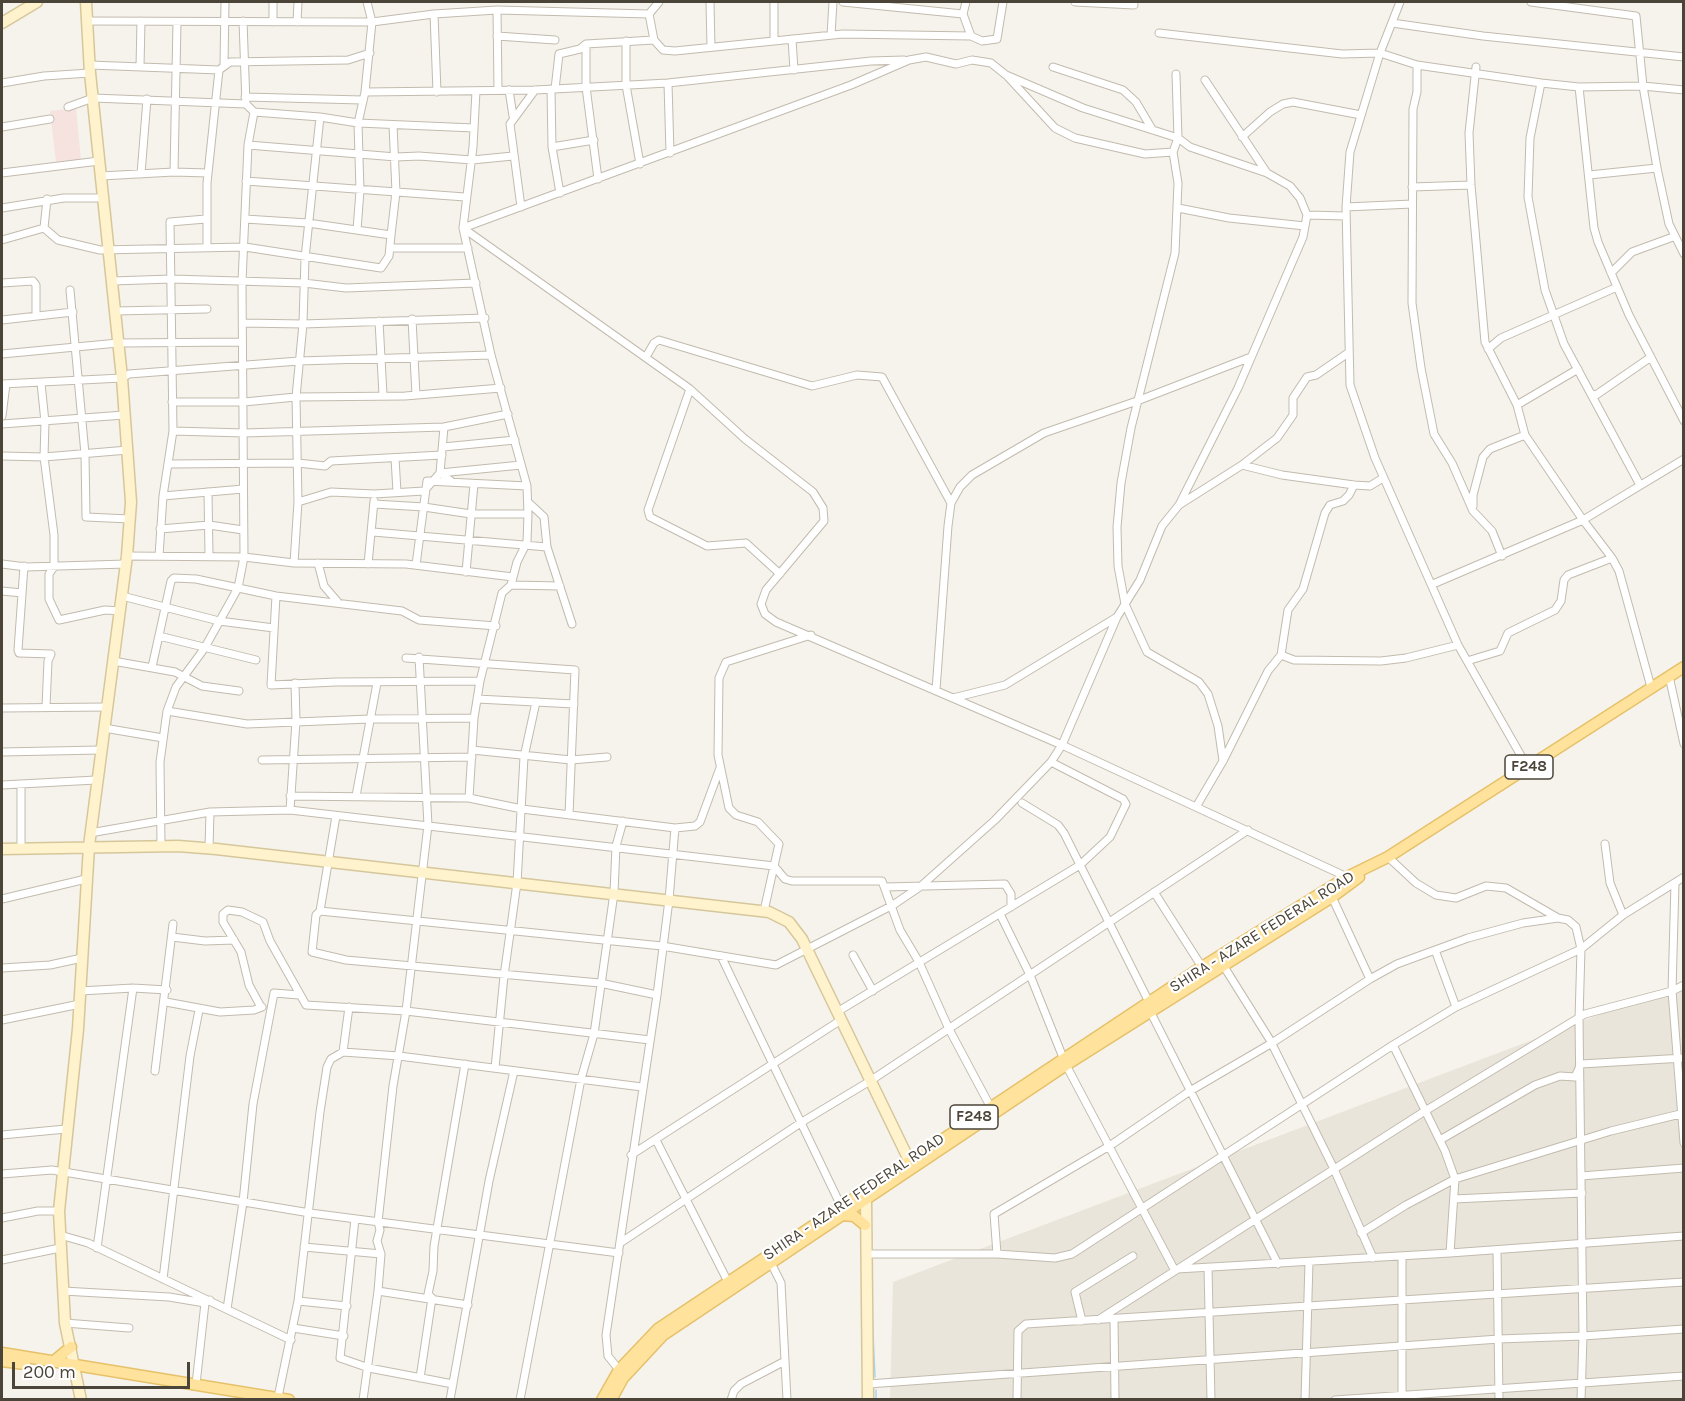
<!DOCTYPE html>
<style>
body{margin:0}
#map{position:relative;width:1685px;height:1401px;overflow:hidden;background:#f6f3ec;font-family:Karla,sans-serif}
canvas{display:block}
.frame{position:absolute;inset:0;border:3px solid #4b4439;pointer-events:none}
.scale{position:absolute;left:12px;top:1362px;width:178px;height:27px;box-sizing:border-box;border:3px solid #4b4439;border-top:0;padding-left:8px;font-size:18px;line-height:21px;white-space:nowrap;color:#4b4439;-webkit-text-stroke:4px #fff;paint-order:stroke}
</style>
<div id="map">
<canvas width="1685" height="1401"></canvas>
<div class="frame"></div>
<div class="scale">200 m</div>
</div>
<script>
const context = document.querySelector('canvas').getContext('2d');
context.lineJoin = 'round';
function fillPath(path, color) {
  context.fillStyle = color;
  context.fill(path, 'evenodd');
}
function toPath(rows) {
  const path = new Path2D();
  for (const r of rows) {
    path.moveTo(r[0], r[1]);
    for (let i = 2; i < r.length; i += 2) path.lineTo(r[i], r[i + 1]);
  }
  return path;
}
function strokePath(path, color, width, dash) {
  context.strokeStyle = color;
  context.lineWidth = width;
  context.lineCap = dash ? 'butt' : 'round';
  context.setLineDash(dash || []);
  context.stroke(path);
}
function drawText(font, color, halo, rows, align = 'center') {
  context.font = font + ' Karla,sans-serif';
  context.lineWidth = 4.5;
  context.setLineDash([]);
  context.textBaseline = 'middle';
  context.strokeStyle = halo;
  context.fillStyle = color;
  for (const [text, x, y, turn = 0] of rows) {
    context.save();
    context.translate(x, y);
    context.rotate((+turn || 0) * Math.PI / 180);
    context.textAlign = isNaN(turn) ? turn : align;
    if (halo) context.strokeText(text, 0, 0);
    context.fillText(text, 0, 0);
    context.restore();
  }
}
const residential = toPath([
 [1683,983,1683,1399,890,1400,893,1282]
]);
const medical = toPath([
 [76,108,81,160,56,162,50,111]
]);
const stream = toPath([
 [872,1312,875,1377],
 [876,1390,876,1400]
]);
const street = toPath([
 [659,2,649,14,654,40,663,50,675,51,843,34,971,36,982,41,997,39,1003,2],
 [710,2,711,47],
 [774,2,774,41],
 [843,2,963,14],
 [966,2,963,14,971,36],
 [1075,2,1134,5],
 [1400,2,1380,53,1350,152,1346,207,1350,385,1375,458,1458,645,1528,768],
 [1531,2,1636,16,1643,86,1657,168,1669,224,1684,254],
 [497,10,498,90],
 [434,14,437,92],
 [87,21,372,22,434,14,497,10,649,14],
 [243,21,246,104,254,112,320,117,358,123,474,128],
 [273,22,273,2],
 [297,22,298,2],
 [1392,23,1483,36,1684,57],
 [1159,33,1342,54,1380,53,1417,65,1541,83,1579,87,1643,86,1684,90],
 [831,35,833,2],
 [497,36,555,40],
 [792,39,794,70],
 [626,41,626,85,640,164],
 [586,44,586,87,598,179],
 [90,65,219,70],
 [224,65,225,2],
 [1417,65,1417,92,1413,109,1412,303,1421,368,1434,434,1452,463,1473,511,1492,531,1502,556],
 [140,67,141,21],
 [1053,67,1123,90,1136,102,1152,129],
 [1476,67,1469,133,1471,185,1485,342,1517,405,1525,435,1583,520,1612,558,1619,571,1651,687],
 [1176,74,1178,138,1173,152,1178,183,1175,253,1131,428,1121,483,1117,527,1118,566,1125,604,1147,652,1199,682,1208,694,1218,726,1223,761],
 [1008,77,1055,128,1075,138,1145,154,1173,152],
 [1205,80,1267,173],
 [2,83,44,76,90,73],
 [668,83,670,153],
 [1541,83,1530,138,1528,197,1545,290,1564,344,1640,485],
 [1579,87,1594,228,1598,242,1629,315,1684,421],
 [551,89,552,147,560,193],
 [555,89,559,54,580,49,586,44,654,40],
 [509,90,513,116],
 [365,92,535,90,668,83,871,61,904,60],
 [245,97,362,100],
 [68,107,93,98,246,104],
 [2,127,50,119],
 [1242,137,1270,112,1283,104,1293,102,1361,115],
 [248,145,396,157,419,156,472,160,513,156],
 [552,147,594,140],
 [174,172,177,22],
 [2,173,99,161],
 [141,174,147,99],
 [1589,175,1657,168],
 [101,176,174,172,208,173],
 [246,181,465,197],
 [1412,187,1471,185],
 [521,207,510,124,535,90],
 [1346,207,1412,204],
 [2,208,64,198,103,198],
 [1178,208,1229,218,1305,226],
 [44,228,58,240,100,250,245,247,381,268,389,256,391,235,308,223,245,219],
 [44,228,47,199],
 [463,228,690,389,745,439,813,492,823,508,824,521,766,590,761,604,765,614,776,622,1062,745,1347,877],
 [463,228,851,85,909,60,926,57,956,64,972,60,991,63,1006,75,1083,108,1178,138,1190,147,1267,173,1290,186,1300,198,1307,215],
 [357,230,360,191,358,123,365,92,372,22,367,2],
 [391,235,396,192,393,125],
 [2,240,44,228],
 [207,248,207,183,219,70,230,62,348,60,370,53],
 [391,248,468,248],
 [1611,273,1632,252,1673,237],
 [112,281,172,279,304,283,346,288,476,283],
 [2,283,33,281,36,285,36,315],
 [70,290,85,454,86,517,130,519],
 [115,311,207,309],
 [412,319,416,395],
 [2,320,73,312],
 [379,321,383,395],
 [243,323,303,324,485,318],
 [1488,349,1501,338,1617,287],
 [2,354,118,343,242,342],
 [646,357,654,343,659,340,812,386,857,375,882,377,951,503],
 [41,383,45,422,44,457,54,535,54,567,49,574,49,599,59,620,105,610,120,611],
 [2,384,122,378,129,374,299,361,491,355],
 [690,389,648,510,650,517,707,546,746,543,780,574],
 [1591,394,1596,395,1651,357],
 [172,402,244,402,296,397,405,396,501,388],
 [1517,405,1578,369],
 [2,416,6,384],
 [2,424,124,415],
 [173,431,244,433,444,427],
 [443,447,515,440],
 [2,456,44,457,128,450],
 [395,458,397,492],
 [169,464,298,463,325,466,331,461,442,455],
 [1242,465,1282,475,1354,485,1370,486,1383,478],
 [440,473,444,427,508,414],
 [440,473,521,465],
 [208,492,209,556],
 [163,496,243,489],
 [298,502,331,492,374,494,424,491,440,473,451,481],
 [528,502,544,517,547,547,572,624],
 [374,504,424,507,471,514,528,514],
 [1179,505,1238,388,1303,237,1307,215,1346,216],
 [1473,506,1473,495,1483,457,1490,449,1525,435],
 [160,529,209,525,243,530],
 [373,532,547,547],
 [127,556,244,557,294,563,406,564,513,577],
 [159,556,163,496,173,431,170,222,206,219],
 [294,563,298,502,296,397,303,324,305,258,320,117],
 [318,563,324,586,337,601],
 [2,564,26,567,126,564],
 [368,564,374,501],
 [416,565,427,481,527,486],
 [24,566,18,650,19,653,51,654,48,661,46,707],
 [466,572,474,484],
 [1433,584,1583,520,1684,459],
 [511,585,560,586],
 [2,591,22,593],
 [122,596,219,621,274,628],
 [276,596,271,685,336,682,480,681],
 [159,636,256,660],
 [1281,655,1288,610,1303,589,1325,513,1330,505,1343,501,1349,495,1354,485],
 [406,658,575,670,569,815],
 [113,661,175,672,202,686,239,691],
 [1467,661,1500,651,1508,633,1555,610,1561,601,1564,580,1568,575,1612,558],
 [152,667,171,581,174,578,196,579,276,596,402,611,419,620,496,626],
 [1669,676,1684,744],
 [936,690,948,526,951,503,960,487,972,475,1044,433,1137,401,1251,357],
 [953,698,1005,685,1117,617],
 [477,699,574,704],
 [2,708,107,707],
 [167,711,247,724,370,719,474,718],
 [104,728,163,738],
 [472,750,571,760,607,757],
 [2,752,100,750],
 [262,760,472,757],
 [21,784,21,847],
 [2,785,96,780],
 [290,796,469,798,522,809,675,828,695,826,700,822,720,768],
 [356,796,377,683],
 [469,798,474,718,480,681,502,593,511,585,517,562,527,542,528,514,527,486,491,355,463,228,473,147,476,91],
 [1022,803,1058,825,1064,833,1149,1002],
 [1196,807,1223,761,1268,671,1281,655,1294,660,1381,661,1406,658,1458,645],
 [290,810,296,721,295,683],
 [336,816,320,911,316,915,312,952,346,960,600,983,657,995],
 [90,833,210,812,290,810,774,866,779,844,758,822,736,815,729,808,718,755,719,678,726,662,811,635],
 [1605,844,1610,883,1623,915],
 [161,846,160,762,167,711,176,687,204,649,238,588,244,557,242,282,248,145,254,112],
 [209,848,210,812],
 [1388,857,1416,883,1436,895,1456,898,1486,886,1506,888,1558,918],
 [1675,883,1672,991,1684,1143],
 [885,887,1005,884,1011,894,1011,907],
 [1154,892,1202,967],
 [1332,897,1370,979],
 [2,899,86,879],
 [320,911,662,946,776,965,893,905,921,886,995,820,1051,762,1062,745,1117,617,1140,580,1162,526,1179,505,1242,465,1277,438,1293,415,1293,398,1307,377,1316,375,1348,353],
 [764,911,774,866,785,879,792,881,882,881,900,930,919,962,949,1029,990,1106],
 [1000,914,1030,975,1066,1065,1174,1269],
 [172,937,205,941,234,940],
 [1435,950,1456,1007],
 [853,955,873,991],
 [721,956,841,1206],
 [1223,965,1270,1040,1334,1169,1373,1258],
 [2,968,50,965,82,958],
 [80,991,133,988,167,990],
 [166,1002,220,1012,254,1010,262,1007],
 [261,1007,249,985,241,952,223,922,223,914,228,910,242,912,263,922,270,941,306,1005,406,1011,650,1040],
 [1150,1011,1278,1264],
 [837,1012,1080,865,1110,837,1126,804,1123,799,1051,762],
 [2,1020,80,1004],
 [1393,1045,1445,1151,1455,1179,1450,1253],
 [343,1052,349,1007],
 [495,1068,504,976,517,883,524,757,536,702],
 [155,1071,173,924],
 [2,1135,66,1129],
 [656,1140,728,1282],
 [1440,1140,1535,1085,1560,1076,1575,1077,1581,1064,1684,1058],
 [631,1155,841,1020],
 [2,1174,52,1170,310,1213,619,1253],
 [1581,1176,1684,1168],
 [1454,1199,1582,1193],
 [2,1218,38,1211,59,1211],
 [355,1219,340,1358,369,1368,453,1384],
 [1361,1233,1406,1205,1455,1179,1611,1131,1684,1113],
 [60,1235,88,1243,291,1340],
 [620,1243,802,1122,870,1081,1248,830],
 [304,1247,381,1254],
 [97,1248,133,988],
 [1497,1250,1499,1400],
 [866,1254,997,1254,1055,1258,1072,1254,1393,1045,1456,1007,1581,949,1576,927,1568,920,1558,918,1523,923,1468,938,1397,964,1370,979,1272,1043,1190,1091,1111,1145,994,1214,997,1254],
 [2,1260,60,1248],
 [771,1263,781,1283,787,1400],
 [1208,1268,1211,1400],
 [1177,1269,1450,1253,1684,1236],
 [163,1279,190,1056,199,1010],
 [63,1291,169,1297,205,1303,210,1300],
 [378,1291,468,1305],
 [298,1301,347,1306],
 [227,1309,243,1202,253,1104,274,993,299,995],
 [1114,1319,1115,1400],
 [1098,1320,1425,1111,1585,1014,1672,991,1684,985],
 [1082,1321,1075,1292,1133,1256],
 [65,1323,129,1328],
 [293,1328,344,1336],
 [620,1371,608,1356,606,1335,657,995,669,900,675,828],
 [420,1378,432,1298,428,1294,433,1271,434,1246,465,1064],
 [196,1384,205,1303],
 [868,1384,1499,1339,1583,1336,1579,1019,1581,949,1623,915,1684,877],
 [278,1397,298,1301,320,1112,327,1067,331,1059,343,1052,399,1056,642,1087],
 [1402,1397,1402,1256],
 [363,1400,378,1291,381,1254,377,1241,380,1230,378,1222,393,1086,406,1011,428,825,419,657],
 [450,1400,489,1181,514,1071],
 [520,1400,581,1079,594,1034,614,893,616,846,623,821],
 [731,1400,734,1391,741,1384,785,1361],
 [1017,1400,1018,1331,1026,1324,1684,1282],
 [1305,1400,1309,1262],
 [1335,1400,1684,1376],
 [1581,1400,1583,1336,1684,1329]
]);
const secondary = toPath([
 [2,23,37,2],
 [2,849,178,846,216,849,769,912,789,922,802,939,909,1160],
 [866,1199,868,1400],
 [81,1400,65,1323,59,1211,78,1029,89,846,127,556,131,502,122,378,90,73,86,2]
]);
const primary = toPath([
 [841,1215,854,1216,865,1225],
 [2,1353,289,1400],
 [2,1361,25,1364],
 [54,1361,71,1347],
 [602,1400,619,1370,658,1329,1202,967,1347,877,1388,857,1684,667],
 [611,1400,623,1378,663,1335,1066,1065,1332,897,1359,877]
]);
const shields = [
 [1529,767,48],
 [974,1117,48]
];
const shieldNames = [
 ["F248",1529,767],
 ["F248",974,1117]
];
const streetNames = [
 ["SHIRA - AZARE FEDERAL ROAD",1262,932,-32],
 ["SHIRA - AZARE FEDERAL ROAD",854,1197,-34]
];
fillPath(residential, '#eae5da');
fillPath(medical, '#f6e3e0');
strokePath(stream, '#a9d4f2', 1.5);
strokePath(street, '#c2bbae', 9);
strokePath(secondary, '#d6c79b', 13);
strokePath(primary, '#e6c16a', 13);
strokePath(street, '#fff', 7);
strokePath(secondary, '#fff3cd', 10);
strokePath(primary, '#ffe39c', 10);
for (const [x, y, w] of shields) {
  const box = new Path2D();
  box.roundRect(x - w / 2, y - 12, w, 24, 4.5);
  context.fillStyle = '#fff';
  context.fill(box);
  strokePath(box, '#4b4439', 1.5);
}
drawText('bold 15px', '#4b4439', null, shieldNames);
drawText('16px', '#4b4439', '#fff', streetNames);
</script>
